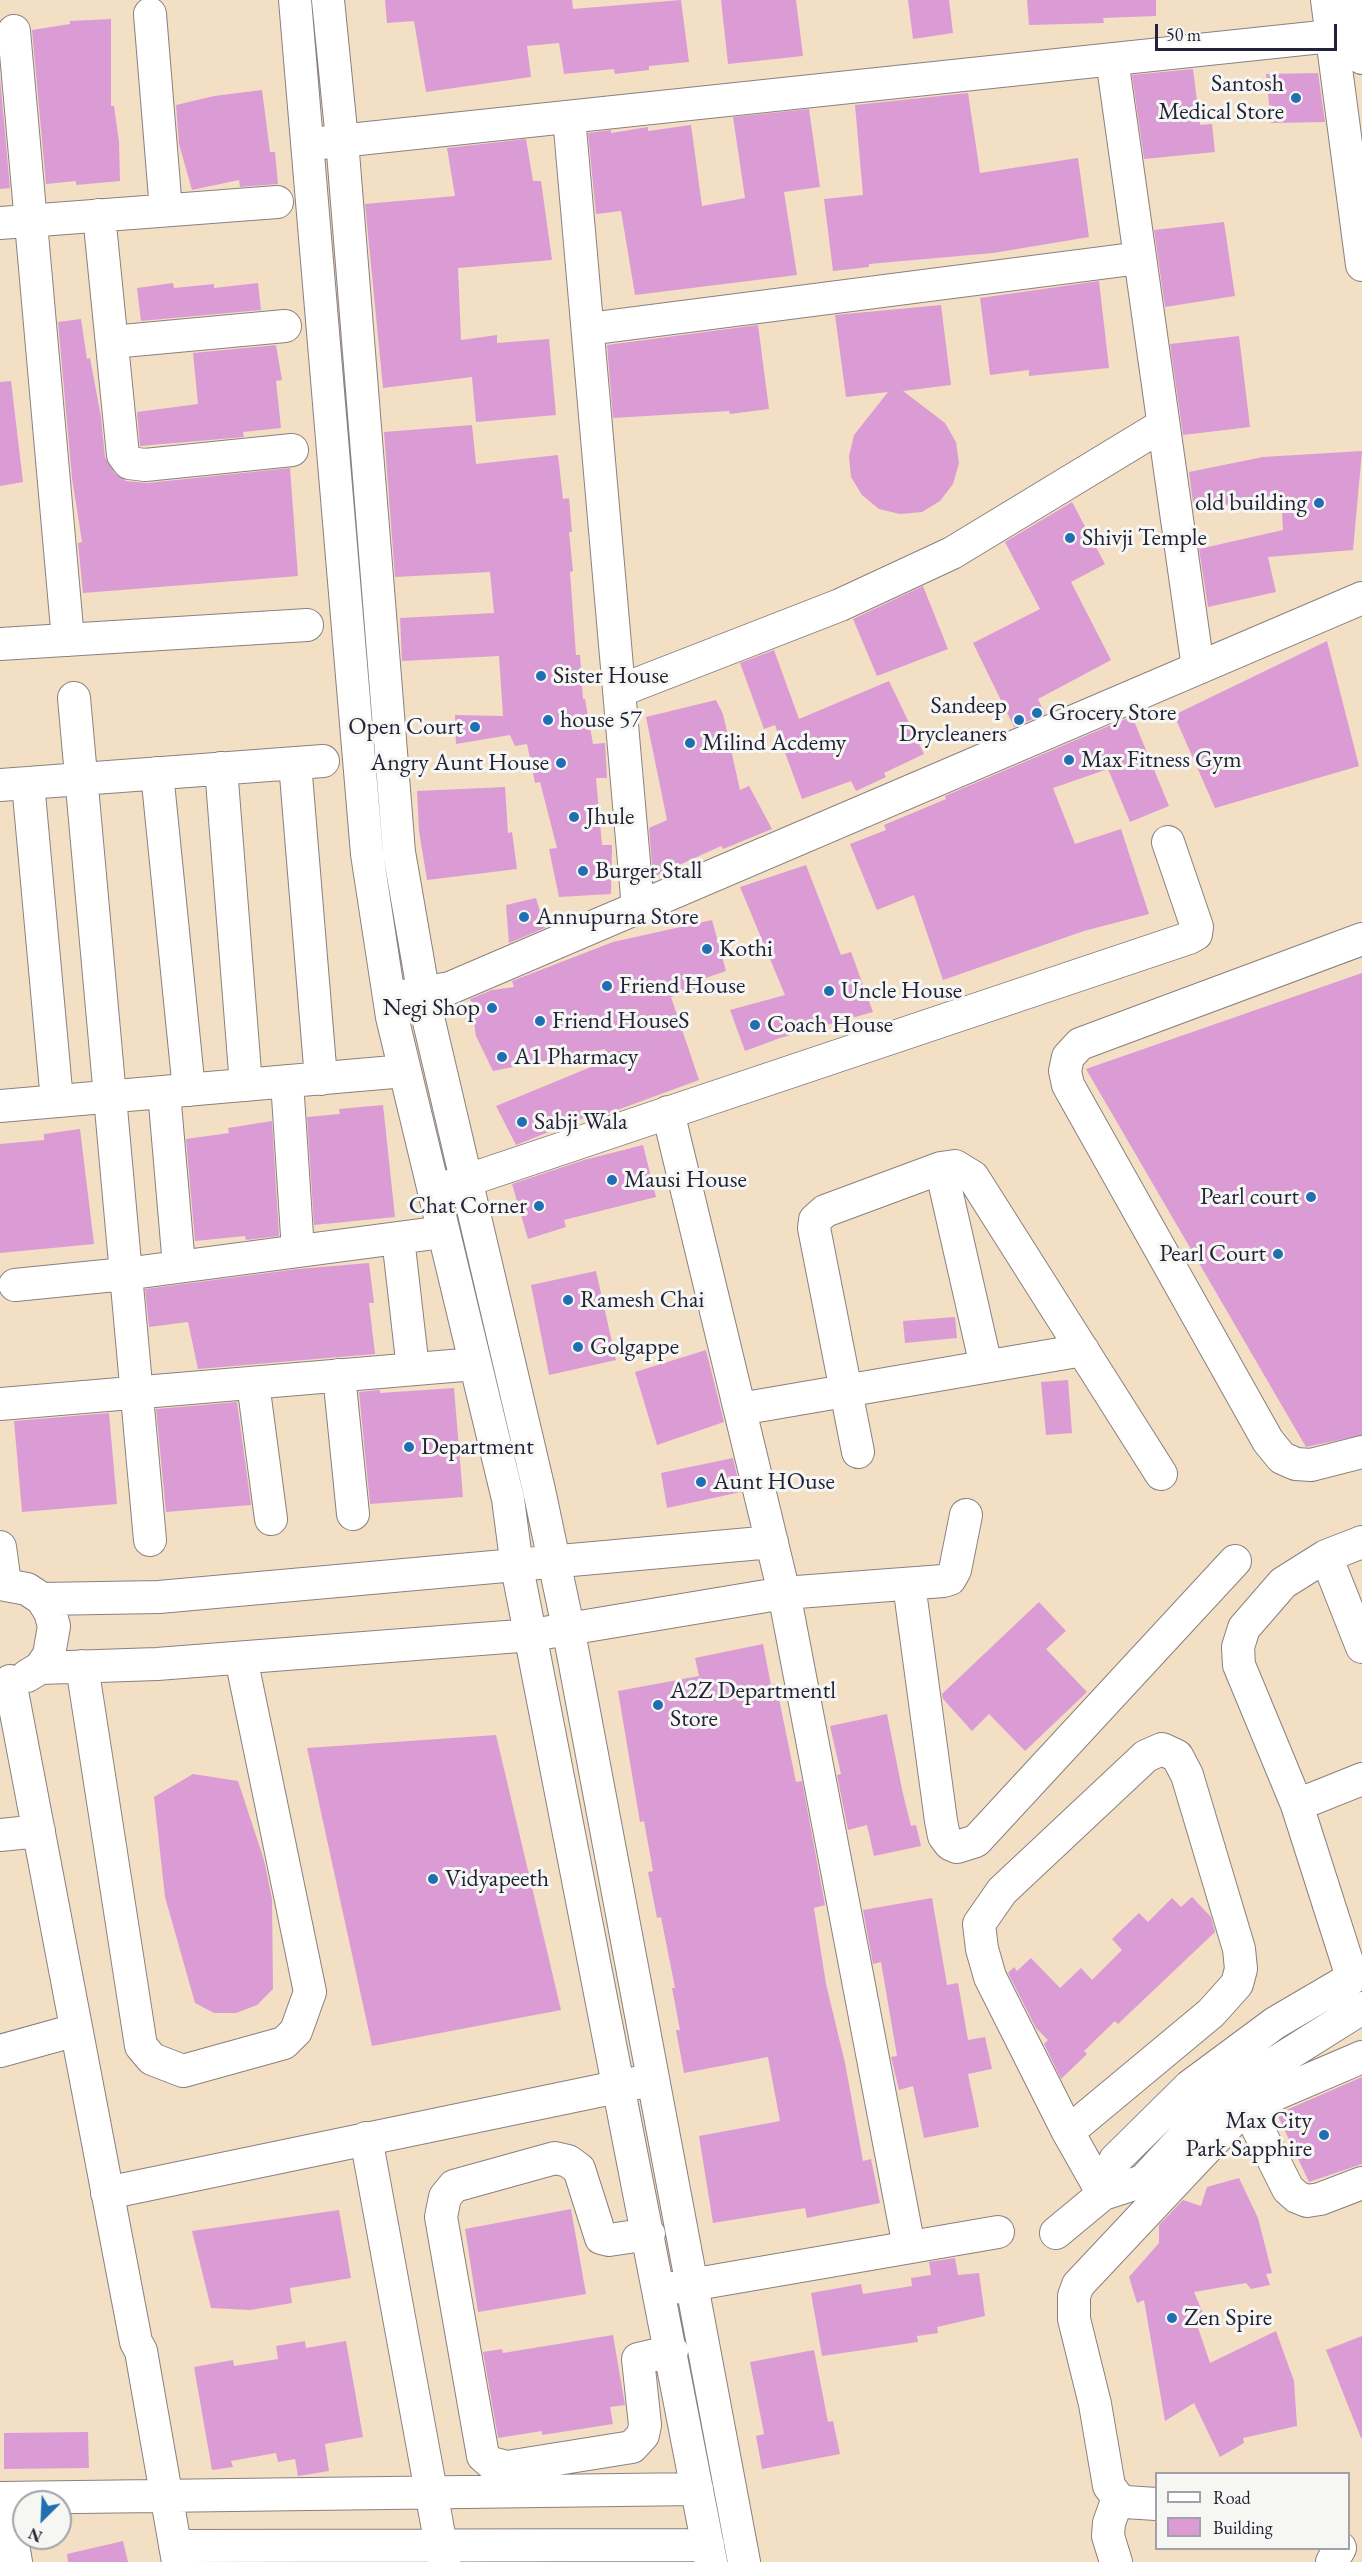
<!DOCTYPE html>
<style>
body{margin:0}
#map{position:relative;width:1362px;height:2562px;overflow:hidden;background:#f3dfc3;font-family:"EB Garamond",serif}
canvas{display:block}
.legend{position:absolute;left:1155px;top:2472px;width:195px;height:78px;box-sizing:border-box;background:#f6f6f2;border:2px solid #a1a1a9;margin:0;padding:8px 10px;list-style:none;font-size:18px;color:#22223b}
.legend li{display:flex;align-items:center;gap:12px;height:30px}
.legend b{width:30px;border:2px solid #a1a1a9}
.north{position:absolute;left:12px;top:2490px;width:60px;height:60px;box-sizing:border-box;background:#f6f6f2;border:2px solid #a1a1a9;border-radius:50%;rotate:204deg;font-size:16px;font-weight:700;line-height:24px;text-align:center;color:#22223b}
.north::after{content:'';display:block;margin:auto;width:21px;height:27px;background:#1f6fb2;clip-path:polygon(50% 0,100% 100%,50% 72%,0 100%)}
.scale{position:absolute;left:1155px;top:24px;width:182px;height:27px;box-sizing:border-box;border:3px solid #22223b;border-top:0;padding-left:8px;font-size:18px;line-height:21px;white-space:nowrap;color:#22223b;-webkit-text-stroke:4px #f6f6f2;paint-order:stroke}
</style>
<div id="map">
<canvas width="1362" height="2562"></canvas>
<ul class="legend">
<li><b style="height:8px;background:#fff"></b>Road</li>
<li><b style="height:16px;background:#db9cd6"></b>Building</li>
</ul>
<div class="north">N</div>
<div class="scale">50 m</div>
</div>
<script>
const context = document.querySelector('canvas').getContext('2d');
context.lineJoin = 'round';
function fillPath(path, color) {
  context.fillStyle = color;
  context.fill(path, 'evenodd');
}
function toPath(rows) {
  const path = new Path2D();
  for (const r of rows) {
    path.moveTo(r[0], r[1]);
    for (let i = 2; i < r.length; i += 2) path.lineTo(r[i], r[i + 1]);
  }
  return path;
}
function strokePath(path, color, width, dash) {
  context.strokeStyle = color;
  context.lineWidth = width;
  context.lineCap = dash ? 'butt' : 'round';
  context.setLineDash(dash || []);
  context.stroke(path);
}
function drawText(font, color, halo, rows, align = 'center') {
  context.font = font + ' "EB Garamond",serif';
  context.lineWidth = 6;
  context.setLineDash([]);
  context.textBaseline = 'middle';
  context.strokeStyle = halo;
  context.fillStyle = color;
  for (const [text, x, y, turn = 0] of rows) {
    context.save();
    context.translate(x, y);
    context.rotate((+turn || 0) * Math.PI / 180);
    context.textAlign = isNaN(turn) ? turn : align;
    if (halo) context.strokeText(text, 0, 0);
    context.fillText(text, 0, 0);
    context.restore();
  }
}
const building = toPath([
 [385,0,572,0,573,9,681,0,689,62,649,66,649,70,615,74,614,69,564,74,559,43,527,46,531,77,426,92,414,21,387,23],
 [721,0,796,0,803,56,728,64],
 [908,0,949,0,953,33,913,39],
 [1027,0,1156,0,1156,16,1103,18,1104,23,1029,25],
 [111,19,111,106,114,106,119,142,120,181,76,185,76,181,46,184,32,30,70,24,70,21],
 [1193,69,1200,125,1212,124,1215,152,1144,159,1132,75],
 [1318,73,1325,122,1271,123,1266,74],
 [0,77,10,188,0,189],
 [262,90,270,152,275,152,278,184,240,187,239,180,192,190,179,144,176,105,214,96],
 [968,93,980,173,1078,158,1089,237,993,253,869,264,869,267,833,271,824,199,863,195,855,105],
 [809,109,820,187,784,192,797,275,635,295,621,211,596,214,588,133,611,130,611,133,648,127,648,131,691,125,702,206,745,198,733,117],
 [526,139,533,181,541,181,552,260,458,268,461,340,497,335,497,343,549,339,556,415,476,422,472,377,383,388,365,204,455,196,447,148],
 [1224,222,1235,296,1165,307,1154,230],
 [1099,281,1109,368,1029,376,1029,370,990,375,980,298],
 [173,283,174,288,214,284,214,288,258,283,261,310,141,321,137,288],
 [941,305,951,385,903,391,945,423,956,442,959,463,953,484,940,501,922,512,900,514,879,509,862,495,851,477,849,456,854,435,888,392,846,397,835,315],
 [81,319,87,359,90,358,101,417,105,457,115,474,126,481,147,483,290,468,298,576,83,593,78,543,82,542,72,478,58,322],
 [758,325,769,409,730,414,729,411,613,418,607,345],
 [1239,336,1250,427,1183,435,1170,344],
 [276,345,282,380,276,381,281,428,243,432,244,437,140,446,137,412,198,404,193,353],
 [11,381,23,482,0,486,0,382],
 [472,425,476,464,558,455,563,499,569,498,572,532,569,532,573,571,570,572,576,655,580,655,583,699,585,699,593,744,605,743,607,778,596,778,602,845,612,845,611,894,559,897,549,849,557,848,540,782,535,783,527,744,515,746,510,735,456,744,455,715,503,716,499,656,402,661,400,618,494,613,490,572,395,577,384,432],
 [1362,451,1353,550,1268,557,1276,592,1208,607,1199,549,1283,530,1281,494,1194,511,1189,472,1263,457],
 [1072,502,1105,564,1071,582,1111,660,1038,699,1045,714,1014,727,973,643,1040,609,1005,542],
 [923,586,948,649,877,676,853,619],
 [1327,641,1359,766,1215,808,1174,715],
 [774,650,799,719,889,681,924,754,884,773,886,777,856,791,851,781,802,799,775,725,764,729,740,663],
 [716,700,723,714,740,790,749,786,772,829,723,849,721,846,653,877,649,828,667,820,646,717],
 [1132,716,1169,806,1130,822,1108,769,1053,788,1075,844,1121,829,1149,914,1084,931,943,980,914,895,877,910,850,844,886,830,884,825,946,799,945,796],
 [505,787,508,833,512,832,517,869,427,880,419,831,417,791],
 [806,865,841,955,851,952,873,1012,780,1038,745,1051,730,1010,785,995,740,887],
 [536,898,545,928,509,943,506,905],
 [712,920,726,971,694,982,696,989,671,997,699,1080,601,1116,599,1112,516,1145,496,1106,608,1060,605,1049,493,1071,476,1036,470,999,492,990,514,987,512,981,613,942],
 [1362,973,1362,1435,1306,1447,1086,1069],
 [383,1105,395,1217,314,1225,307,1117,340,1114,339,1109],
 [272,1121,279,1236,246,1240,245,1236,195,1241,186,1139,229,1133,228,1128],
 [80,1129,94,1244,0,1253,0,1144,44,1140,44,1134],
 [643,1145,656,1197,564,1220,566,1227,528,1239,512,1184,584,1160],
 [369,1263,374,1303,369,1303,375,1354,198,1369,188,1322,149,1327,145,1289,298,1269],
 [596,1271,616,1360,549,1375,531,1285],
 [955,1317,957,1338,905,1343,903,1321],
 [706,1350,724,1422,657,1445,635,1372],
 [1068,1380,1072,1433,1046,1435,1041,1382],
 [454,1388,463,1497,370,1504,359,1392,380,1390,380,1393],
 [237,1402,251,1505,166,1512,156,1409],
 [109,1413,117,1504,22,1512,14,1421],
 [733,1458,741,1492,667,1508,661,1473],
 [1039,1602,1066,1631,1046,1649,1087,1692,1025,1751,989,1714,972,1731,943,1699,942,1694],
 [763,1644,771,1685,776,1684,796,1782,802,1781,825,1905,814,1908,826,1984,845,2063,863,2161,871,2159,880,2203,807,2218,805,2208,713,2223,699,2136,780,2121,768,2057,684,2073,676,2030,680,2030,672,1988,675,1988,661,1917,657,1918,648,1872,653,1871,644,1821,640,1822,618,1691,699,1676,695,1658],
 [887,1714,903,1794,911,1826,916,1825,921,1846,874,1856,867,1825,848,1830,837,1775,841,1774,830,1726],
 [496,1735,561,2010,372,2046,307,1748],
 [193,1774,238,1781,264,1860,272,1899,273,1989,257,2005,236,2013,214,2013,195,2003,165,1897,154,1797],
 [1192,1897,1211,1917,1215,1932,1118,2024,1115,2021,1084,2051,1087,2054,1061,2079,1044,2044,1048,2040,1036,2028,1008,1973,1014,1967,1017,1971,1031,1958,1060,1988,1081,1968,1092,1980,1122,1950,1112,1939,1139,1913,1148,1922,1172,1898,1181,1907],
 [932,1898,947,1985,958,1983,968,2040,985,2037,992,2069,968,2074,979,2127,924,2138,913,2086,899,2090,891,2057,897,2056,881,1962,873,1964,863,1910],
 [1362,2077,1362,2164,1309,2182,1277,2114],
 [1239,2178,1258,2218,1272,2273,1266,2274,1270,2285,1251,2289,1246,2283,1194,2292,1203,2313,1194,2316,1210,2363,1276,2331,1294,2381,1297,2426,1243,2438,1244,2443,1220,2457,1194,2403,1165,2421,1144,2300,1137,2303,1129,2277,1159,2243,1159,2225,1183,2200,1201,2206,1207,2187],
 [571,2209,586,2294,478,2312,465,2229],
 [339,2210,351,2278,290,2288,292,2303,250,2310,211,2308,192,2231],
 [955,2258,958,2275,979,2273,985,2316,937,2327,938,2333,917,2336,918,2342,822,2356,811,2293,861,2284,863,2294,912,2286,911,2278,931,2275,929,2262],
 [613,2335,625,2405,610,2407,613,2424,542,2435,542,2431,498,2438,483,2352,502,2349,503,2353],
 [1362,2336,1362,2438,1361,2438,1326,2350],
 [305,2341,306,2348,346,2341,363,2437,325,2444,329,2471,298,2476,295,2459,278,2462,276,2453,231,2461,233,2467,212,2470,194,2367,233,2360,234,2366,278,2359,276,2346],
 [814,2350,828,2422,833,2421,840,2454,762,2469,756,2436,764,2434,750,2362],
 [88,2432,89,2468,4,2469,4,2433],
 [123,2541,128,2562,68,2562,67,2554]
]);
const minor = toPath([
 [295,0,367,854,392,1017,508,1499,517,1567,711,2562],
 [328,0,342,140,399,852,427,1013,539,1490,568,1627,744,2562],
 [1327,0,1362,265],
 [1354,0,1362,58],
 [150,14,166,210],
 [14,31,68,640],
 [1112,59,1198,668],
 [569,117,638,908],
 [321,143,1331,36],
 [99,215,123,455,129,463,145,465,292,450],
 [0,223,277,202],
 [588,329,1140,258],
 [112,342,285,326],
 [0,644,307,625],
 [619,691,840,605,952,553,1163,425],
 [74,698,150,1540],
 [295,763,321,1079],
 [221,768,246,1085],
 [157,773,189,1090],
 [28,783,57,1101],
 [0,785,323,761],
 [1362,939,1080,1044,1068,1057,1065,1071,1068,1085,1268,1441,1282,1458,1296,1464,1311,1465,1362,1452],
 [403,996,450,988,1362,598],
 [287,1081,298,1251],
 [164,1092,179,1266],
 [0,1106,405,1071],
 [668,1112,784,1593,909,2247],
 [941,1168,986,1366],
 [447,1187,1189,938,1196,934,1197,927,1168,842],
 [398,1238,413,1369],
 [15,1285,125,1274,443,1232],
 [339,1375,353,1514],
 [253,1383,271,1519],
 [0,1404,475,1364],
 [740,1409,1083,1350],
 [858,1452,814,1228,815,1220,825,1211,941,1168,955,1166,973,1177,1161,1474],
 [0,1547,5,1583],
 [1326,1556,1362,1647],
 [0,1584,27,1589,42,1599,50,1612,54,1626,49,1655,40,1668,27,1676],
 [909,1584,941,1821,944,1836,950,1844,957,1847,976,1841,1235,1561],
 [42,1599,159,1597,772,1542],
 [82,1666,141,2046,152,2059,183,2071,284,2043,296,2031,310,1992,241,1658],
 [40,1668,157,1664,532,1635,784,1593,943,1581,950,1579,955,1570,966,1515],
 [10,1681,136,2342,141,2351,178,2562],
 [1297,1805,1362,1779],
 [0,1835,39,1831],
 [1352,1977,1297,1805,1239,1665,1238,1647,1244,1628,1283,1583,1326,1556,1362,1542],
 [0,2051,76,2030],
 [1239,2091,1288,2189,1297,2197,1307,2201,1320,2199,1362,2183],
 [1068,2132,1211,2013,1237,1984,1241,1969,1239,1949,1187,1775,1177,1756,1162,1749,1146,1756,1002,1891,979,1924,982,1949,990,1977,1068,2132,1103,2194],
 [366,2138,444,2562],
 [107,2193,641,2082],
 [1103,2194,1115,2160,1190,2086,1275,2023,1362,1972],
 [1056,2233,1103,2194,1143,2181,1205,2114,1241,2084,1362,2008],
 [649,2234,609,2240,601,2238,579,2169,568,2161,555,2158,454,2186,445,2197,441,2217,483,2456,491,2463,507,2467,632,2447,643,2435,645,2425,638,2359,672,2351],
 [673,2288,998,2232],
 [0,2498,697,2489],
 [5,2498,16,2562],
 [1156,2504,1125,2502,1118,2498,1109,2486,1095,2404,1074,2319,1074,2296,1078,2285,1234,2119,1278,2093,1362,2057],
 [175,2546,708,2545],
 [1116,2562,1108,2536,1109,2523,1118,2498],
 [1332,2562,1340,2548]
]);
const markers = [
 [1296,98,6,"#1f6fb2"],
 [1319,503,6,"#1f6fb2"],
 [1070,538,6,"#1f6fb2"],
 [541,676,6,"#1f6fb2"],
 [1037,713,6,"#1f6fb2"],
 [548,720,6,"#1f6fb2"],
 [1019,720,6,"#1f6fb2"],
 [475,727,6,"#1f6fb2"],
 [690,743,6,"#1f6fb2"],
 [1069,760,6,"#1f6fb2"],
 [561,763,6,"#1f6fb2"],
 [574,817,6,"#1f6fb2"],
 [583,871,6,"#1f6fb2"],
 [524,917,6,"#1f6fb2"],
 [707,949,6,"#1f6fb2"],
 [607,986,6,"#1f6fb2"],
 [829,991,6,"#1f6fb2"],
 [492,1008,6,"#1f6fb2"],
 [540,1021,6,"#1f6fb2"],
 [755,1025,6,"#1f6fb2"],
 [502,1057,6,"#1f6fb2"],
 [522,1122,6,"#1f6fb2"],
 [612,1180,6,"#1f6fb2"],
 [1311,1197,6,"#1f6fb2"],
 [539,1206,6,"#1f6fb2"],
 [1278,1254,6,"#1f6fb2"],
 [568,1300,6,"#1f6fb2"],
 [578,1347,6,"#1f6fb2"],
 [409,1447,6,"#1f6fb2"],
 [701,1482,6,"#1f6fb2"],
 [658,1705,6,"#1f6fb2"],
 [433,1879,6,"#1f6fb2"],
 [1324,2135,6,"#1f6fb2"],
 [1172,2318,6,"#1f6fb2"]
];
const poiNames = [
 ["Santosh",1284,84,"right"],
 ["Medical Store",1284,112,"right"],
 ["old building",1307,503,"right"],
 ["Shivji Temple",1082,538],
 ["Sister House",553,676],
 ["Sandeep",1007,706,"right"],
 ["Drycleaners",1007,734,"right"],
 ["Grocery Store",1049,713],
 ["house 57",560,720],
 ["Open Court",463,727,"right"],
 ["Milind Acdemy",702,743],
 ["Max Fitness Gym",1081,760],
 ["Angry Aunt House",549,763,"right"],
 ["Jhule",586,817],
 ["Burger Stall",595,871],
 ["Annupurna Store",536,917],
 ["Kothi",719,949],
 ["Friend House",619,986],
 ["Uncle House",841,991],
 ["Negi Shop",480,1008,"right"],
 ["Friend HouseS",552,1021],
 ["Coach House",767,1025],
 ["A1 Pharmacy",514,1057],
 ["Sabji Wala",534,1122],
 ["Mausi House",624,1180],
 ["Pearl court",1299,1197,"right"],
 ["Chat Corner",527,1206,"right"],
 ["Pearl Court",1266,1254,"right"],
 ["Ramesh Chai",580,1300],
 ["Golgappe",590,1347],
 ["Department",421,1447],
 ["Aunt HOuse",713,1482],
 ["A2Z Departmentl",670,1691],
 ["Store",670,1719],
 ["Vidyapeeth",445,1879],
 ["Max City",1312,2121,"right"],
 ["Park Sapphire",1312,2149,"right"],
 ["Zen Spire",1184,2318]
];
fillPath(building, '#db9cd6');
strokePath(minor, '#8a807f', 34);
strokePath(minor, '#fff', 32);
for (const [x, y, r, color] of markers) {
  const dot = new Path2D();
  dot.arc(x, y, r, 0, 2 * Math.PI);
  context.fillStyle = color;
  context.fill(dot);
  strokePath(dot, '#f6f6f2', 2);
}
drawText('24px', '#22223b', '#f6f6f2', poiNames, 'left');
</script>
